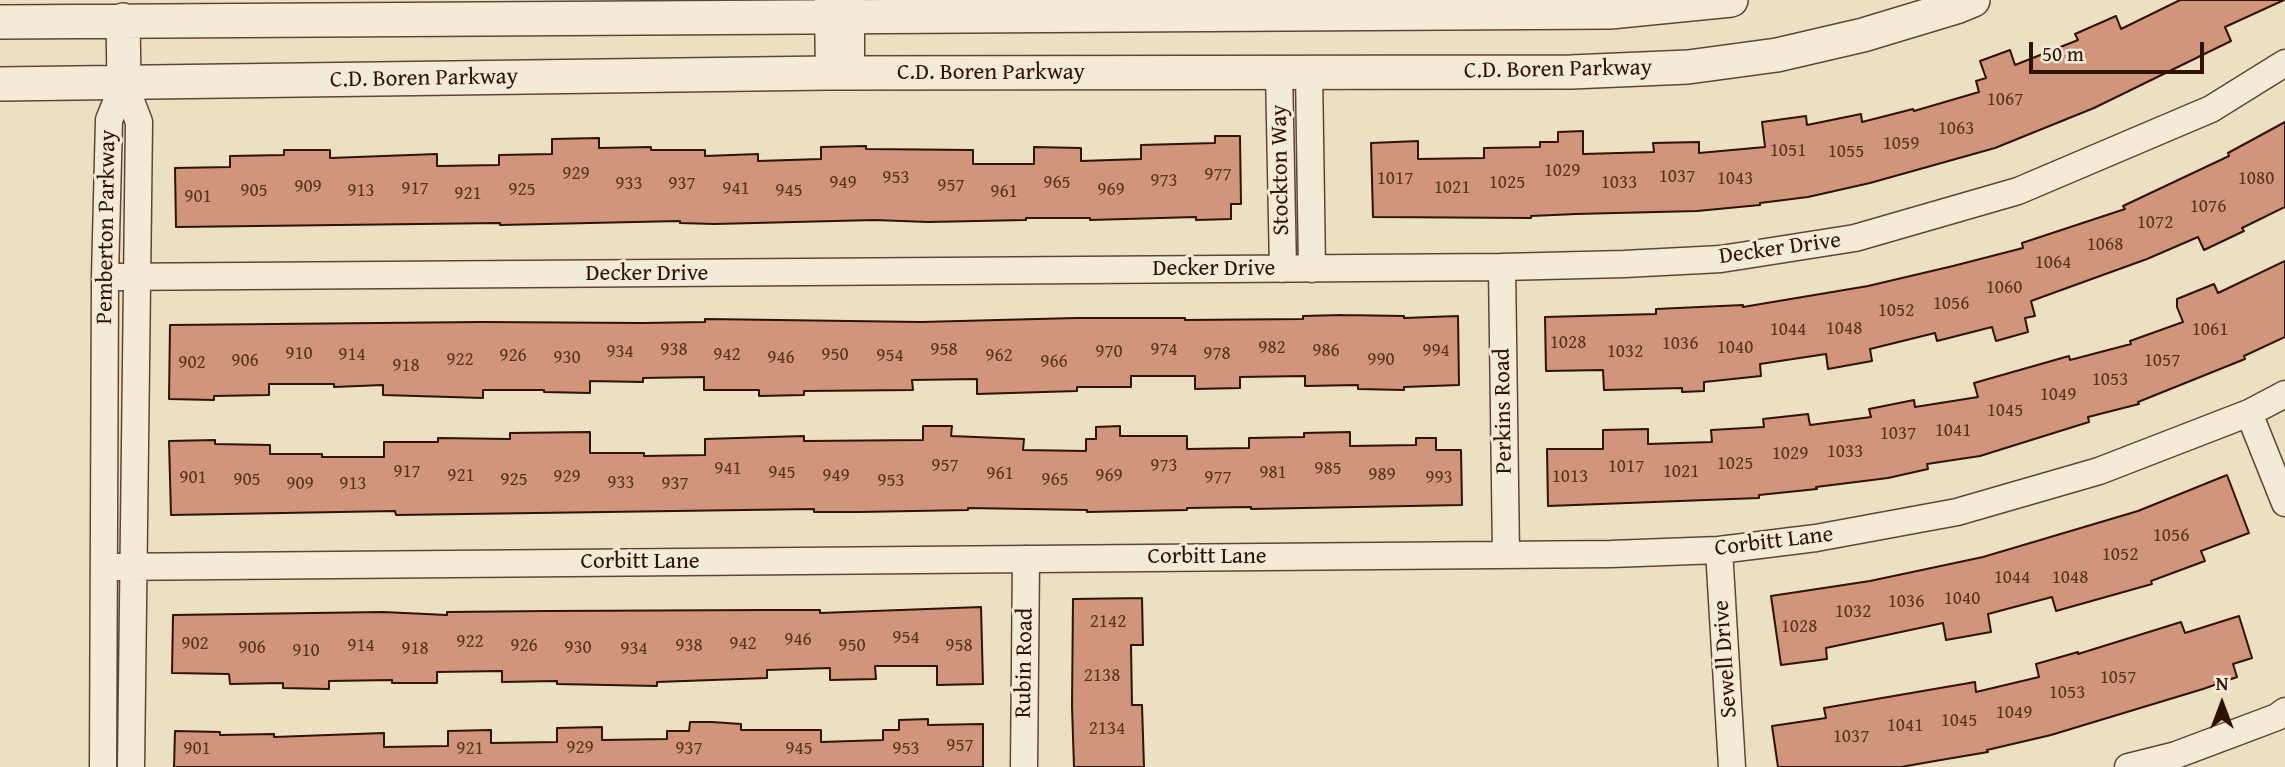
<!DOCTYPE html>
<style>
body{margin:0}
#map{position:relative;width:2285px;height:767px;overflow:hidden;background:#ece0c3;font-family:"Gentium Book Plus",serif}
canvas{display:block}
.north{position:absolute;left:2187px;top:669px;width:70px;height:70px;-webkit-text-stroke:5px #f3ebd8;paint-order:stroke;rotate:0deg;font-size:19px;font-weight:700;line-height:28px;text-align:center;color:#301200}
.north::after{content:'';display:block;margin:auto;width:24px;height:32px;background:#301200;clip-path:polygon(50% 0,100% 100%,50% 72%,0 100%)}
.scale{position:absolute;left:2029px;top:42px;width:175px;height:32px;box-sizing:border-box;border:4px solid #301200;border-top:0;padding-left:9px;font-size:21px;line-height:24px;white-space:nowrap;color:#301200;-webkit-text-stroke:5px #f3ebd8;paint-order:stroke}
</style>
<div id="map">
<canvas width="2285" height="767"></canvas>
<div class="north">N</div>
<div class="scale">50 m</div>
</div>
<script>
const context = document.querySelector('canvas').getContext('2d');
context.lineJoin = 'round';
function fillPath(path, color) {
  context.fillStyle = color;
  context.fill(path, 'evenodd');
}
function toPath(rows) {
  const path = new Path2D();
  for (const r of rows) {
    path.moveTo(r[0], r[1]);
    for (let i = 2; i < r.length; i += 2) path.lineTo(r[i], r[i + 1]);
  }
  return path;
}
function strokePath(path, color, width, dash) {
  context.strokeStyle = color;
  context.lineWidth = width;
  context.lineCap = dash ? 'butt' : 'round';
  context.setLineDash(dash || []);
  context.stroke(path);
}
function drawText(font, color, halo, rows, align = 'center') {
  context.font = font + ' "Gentium Book Plus",serif';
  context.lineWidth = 6;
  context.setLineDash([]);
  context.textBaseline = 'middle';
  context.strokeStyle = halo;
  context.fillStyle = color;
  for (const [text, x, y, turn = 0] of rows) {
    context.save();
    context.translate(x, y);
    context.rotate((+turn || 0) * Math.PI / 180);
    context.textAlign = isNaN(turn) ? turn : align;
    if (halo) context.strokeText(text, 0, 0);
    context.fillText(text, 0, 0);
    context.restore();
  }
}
const building = toPath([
 [2180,0,2284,0,2225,27,2231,41,2094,108,1995,148,1870,183,1808,197,1760,203,1760,205,1697,211,1576,214,1531,216,1531,218,1373,217,1371,143,1418,141,1418,159,1484,158,1484,148,1540,147,1540,142,1558,142,1558,132,1583,131,1583,154,1654,152,1653,143,1699,142,1699,153,1765,147,1762,122,1806,116,1807,125,1861,114,1862,122,1913,109,1914,111,1979,92,1976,81,1986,78,1980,61,2010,50,2015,65,2078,40,2075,34,2116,16,2121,29,2180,0],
 [2285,122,2285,207,2242,228,2244,231,2204,250,2198,237,2147,259,2031,301,2035,316,2025,318,2028,332,1996,341,1992,327,1937,341,1935,333,1870,349,1872,361,1828,369,1826,354,1760,364,1761,376,1704,382,1704,391,1682,392,1682,388,1604,390,1603,370,1546,371,1545,317,1656,314,1656,309,1743,305,1743,307,1868,286,1953,266,2023,248,2022,243,2125,209,2123,206,2229,156,2228,153,2285,122],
 [1215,136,1240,136,1241,204,1231,204,1231,219,1196,220,1196,217,1090,220,1090,218,1026,218,1026,220,928,222,875,220,714,224,680,223,680,221,500,225,500,223,176,227,175,168,230,167,230,156,284,155,284,150,330,150,330,158,437,154,437,166,499,165,499,155,552,154,552,139,599,138,599,148,651,147,651,150,705,150,705,156,758,154,758,161,821,159,821,147,866,146,866,149,973,150,973,164,1034,164,1034,147,1081,148,1081,161,1141,159,1141,145,1215,143,1215,136],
 [2285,261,2285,337,2244,356,2245,359,2138,402,2139,404,2088,417,2089,422,1980,456,1927,464,1928,469,1888,478,1816,487,1817,489,1759,495,1759,498,1548,506,1547,449,1603,449,1603,430,1648,429,1648,444,1712,442,1711,430,1764,427,1763,419,1808,414,1810,425,1871,417,1869,409,1914,400,1915,407,1978,397,1974,383,2069,356,2070,360,2131,344,2130,341,2183,322,2177,307,2177,299,2214,284,2218,293,2285,261],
 [1342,315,1404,316,1404,318,1458,316,1459,385,1404,387,1404,390,1358,389,1358,385,1305,386,1305,376,1240,377,1240,388,1195,389,1195,376,1131,376,1131,387,1077,387,1077,391,977,394,977,379,912,380,913,390,804,391,804,395,759,396,759,390,704,390,704,377,643,378,643,382,590,381,590,393,544,392,544,390,483,390,483,398,383,395,383,385,334,387,334,384,269,384,269,395,214,396,214,400,169,399,170,325,482,322,643,323,705,322,705,319,921,322,1076,318,1185,318,1185,320,1303,319,1303,316,1342,315],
 [923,426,952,426,951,436,1024,439,1023,450,1086,451,1086,439,1096,439,1096,427,1120,426,1120,436,1187,436,1187,449,1249,448,1249,438,1304,437,1304,433,1350,432,1350,446,1416,445,1416,438,1436,438,1436,450,1461,450,1462,505,1251,509,1251,507,1187,508,1187,510,1087,512,1087,510,968,508,968,510,859,512,814,512,814,509,396,515,395,511,171,515,169,441,215,440,215,444,270,445,270,454,322,454,322,457,384,457,384,442,438,442,438,438,510,439,510,433,590,432,590,453,644,453,644,456,705,455,705,439,804,436,804,441,923,440,923,426],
 [2227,475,2249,533,2201,551,2205,561,2151,581,2152,584,2056,611,2052,597,1988,614,1991,632,1946,640,1943,623,1826,648,1827,659,1781,665,1771,596,1870,581,1983,557,2138,511,2227,475],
 [1142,598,1143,645,1131,645,1132,705,1142,705,1144,767,1074,767,1072,706,1073,599,1142,598],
 [981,607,983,684,937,685,937,666,875,666,876,679,830,680,830,668,767,670,767,678,657,682,657,686,557,684,557,681,502,682,502,671,437,672,437,683,392,683,392,680,329,681,329,689,283,688,283,683,230,684,229,674,172,673,173,615,383,612,447,615,447,612,547,611,765,610,820,610,820,613,981,607],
 [2239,616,2252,658,2233,664,2237,677,2203,689,2051,735,1987,750,1988,752,1935,761,1901,767,1778,767,1772,726,1826,718,1824,708,1975,682,1976,692,2039,677,2036,664,2078,652,2078,654,2181,622,2185,633,2239,616],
 [928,719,928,725,983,724,983,767,174,767,175,731,220,732,220,735,274,734,274,737,384,733,384,747,448,746,448,731,491,730,491,743,557,742,557,728,602,727,602,740,667,739,667,731,689,731,690,722,712,722,741,724,741,730,821,730,821,742,883,740,883,730,899,730,899,720,928,719]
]);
const minor = toPath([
 [828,0,829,73],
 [851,0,851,73],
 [1279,72,1283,269],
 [1309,72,1312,269],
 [124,83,139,122,131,767],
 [1502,267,1506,555],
 [105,277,1502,267,1624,264,1721,259,1855,238,2018,191,2211,109,2285,63],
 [2249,413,2285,503],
 [1719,550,1732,767],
 [105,567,1611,554,1719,550,1816,538,1957,512,2099,471,2249,413,2285,394],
 [103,767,105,277,109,120,124,83],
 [1024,767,1026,559],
 [2128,767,2176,755,2277,717,2285,711]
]);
const tertiary = toPath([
 [123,20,124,83],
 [0,22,1610,12,1731,0],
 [0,84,829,73,1571,72,1688,67,1777,55,1863,35,1956,7,1973,0]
]);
const numberNames = [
 ["1067",2005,100],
 ["1063",1956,129],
 ["1059",1901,144],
 ["1051",1788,151],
 ["1055",1846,152],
 ["1029",1562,171],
 ["929",576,174],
 ["977",1218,175],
 ["1037",1677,177],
 ["953",896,178],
 ["1017",1395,179],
 ["1043",1735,179],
 ["1080",2256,179],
 ["973",1164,181],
 ["949",843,183],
 ["965",1057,183],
 ["1025",1507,183],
 ["1033",1619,183],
 ["933",629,184],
 ["937",682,184],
 ["957",951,186],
 ["909",308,187],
 ["1021",1452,188],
 ["917",415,189],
 ["941",736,189],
 ["925",522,190],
 ["969",1111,190],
 ["905",254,191],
 ["913",361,191],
 ["945",789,191],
 ["961",1004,192],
 ["921",468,194],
 ["901",198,197],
 ["1076",2208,207],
 ["1072",2155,223],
 ["1068",2105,245],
 ["1064",2053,263],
 ["1060",2004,288],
 ["1056",1951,304],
 ["1052",1896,311],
 ["1048",1844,329],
 ["1044",1788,330],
 ["1061",2210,330],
 ["1028",1568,343],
 ["1036",1680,344],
 ["982",1272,348],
 ["1040",1735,348],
 ["938",674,350],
 ["958",944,350],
 ["974",1164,350],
 ["986",1326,351],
 ["994",1436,351],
 ["934",620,352],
 ["970",1109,352],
 ["1032",1625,352],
 ["910",299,354],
 ["978",1217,354],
 ["914",352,355],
 ["942",727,355],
 ["950",835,355],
 ["926",513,356],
 ["954",890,356],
 ["962",999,356],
 ["930",567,358],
 ["946",781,358],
 ["922",460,360],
 ["990",1381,360],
 ["906",245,361],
 ["1057",2162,361],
 ["966",1054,362],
 ["902",192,363],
 ["918",406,366],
 ["1053",2110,380],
 ["1049",2058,395],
 ["1045",2005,411],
 ["1041",1953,431],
 ["1037",1898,434],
 ["1033",1845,452],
 ["1029",1790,454],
 ["1025",1735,464],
 ["957",945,466],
 ["973",1164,466],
 ["1017",1626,467],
 ["941",728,469],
 ["985",1328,469],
 ["917",407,472],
 ["1021",1681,472],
 ["945",782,473],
 ["981",1273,473],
 ["961",1000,474],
 ["989",1382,475],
 ["921",461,476],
 ["949",836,476],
 ["969",1109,476],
 ["929",567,477],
 ["1013",1570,477],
 ["901",193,478],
 ["977",1218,478],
 ["993",1439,478],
 ["905",247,480],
 ["925",514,480],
 ["965",1055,480],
 ["953",891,481],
 ["933",621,483],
 ["909",300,484],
 ["913",353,484],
 ["937",675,484],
 ["1056",2171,536],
 ["1052",2120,555],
 ["1044",2012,578],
 ["1048",2070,578],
 ["1040",1962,599],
 ["1036",1906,602],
 ["1032",1853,612],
 ["2142",1108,622],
 ["1028",1799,627],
 ["954",906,638],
 ["946",798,640],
 ["922",470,642],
 ["902",195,644],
 ["942",743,644],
 ["914",361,646],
 ["926",524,646],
 ["938",689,646],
 ["950",852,646],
 ["958",959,646],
 ["906",252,648],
 ["930",578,648],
 ["918",415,649],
 ["934",634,649],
 ["910",306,651],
 ["2138",1102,676],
 ["1057",2118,678],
 ["1053",2067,693],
 ["1049",2014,713],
 ["1045",1959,721],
 ["1041",1905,726],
 ["2134",1107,729],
 ["1037",1851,737],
 ["957",960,746],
 ["929",580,748],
 ["901",197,749],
 ["921",470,749],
 ["937",689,749],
 ["945",799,749],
 ["953",906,749]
];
const streetNames = [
 ["C.D. Boren Parkway",1558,70,-1],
 ["C.D. Boren Parkway",991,73],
 ["C.D. Boren Parkway",424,79,-1],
 ["Stockton Way",1281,170,-91],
 ["Pemberton Parkway",107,227,-89],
 ["Decker Drive",1780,249,-8],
 ["Decker Drive",1214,269],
 ["Decker Drive",647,274],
 ["Perkins Road",1504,411,-91],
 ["Corbitt Lane",1774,542,-7],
 ["Corbitt Lane",1207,557],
 ["Corbitt Lane",640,562],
 ["Sewell Drive",1726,659,-94],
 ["Rubin Road",1025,663,-89]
];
fillPath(building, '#d0957a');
strokePath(building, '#301200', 2);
strokePath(minor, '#5f4631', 29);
strokePath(tertiary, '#5f4631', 36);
strokePath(minor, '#f3ebd8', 26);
strokePath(tertiary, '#f3ebd8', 33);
drawText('19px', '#58331e', null, numberNames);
drawText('23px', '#301200', '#f3ebd8', streetNames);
</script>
